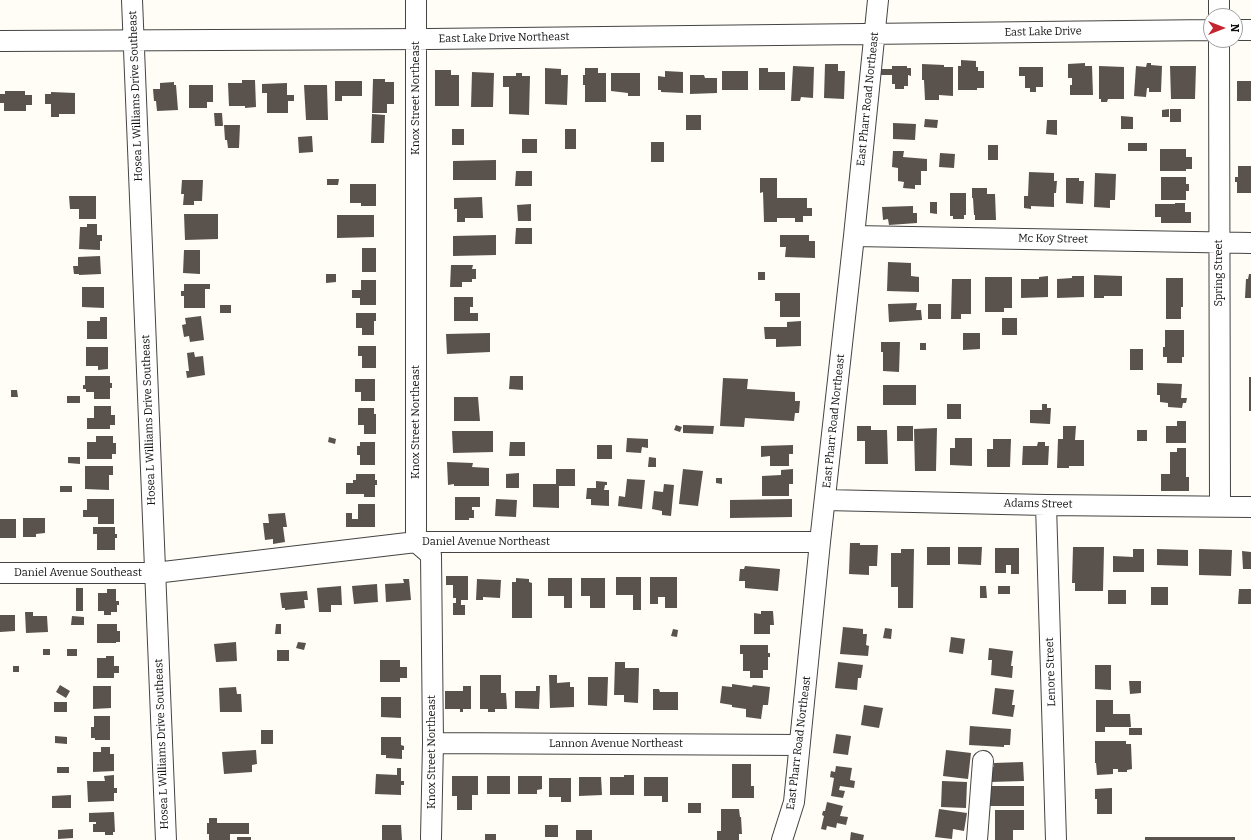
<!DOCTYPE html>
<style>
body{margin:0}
#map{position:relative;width:1251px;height:840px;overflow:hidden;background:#fffdf5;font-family:Bitter,serif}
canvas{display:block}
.north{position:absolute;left:1203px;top:8px;width:40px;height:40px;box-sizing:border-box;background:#fff;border:1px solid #a0a0a0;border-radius:50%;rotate:90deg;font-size:11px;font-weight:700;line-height:16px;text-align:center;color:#111}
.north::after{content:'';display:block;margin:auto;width:14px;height:18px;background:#c4262e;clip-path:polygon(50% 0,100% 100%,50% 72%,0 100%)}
</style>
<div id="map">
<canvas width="1251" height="840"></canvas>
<div class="north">N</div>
</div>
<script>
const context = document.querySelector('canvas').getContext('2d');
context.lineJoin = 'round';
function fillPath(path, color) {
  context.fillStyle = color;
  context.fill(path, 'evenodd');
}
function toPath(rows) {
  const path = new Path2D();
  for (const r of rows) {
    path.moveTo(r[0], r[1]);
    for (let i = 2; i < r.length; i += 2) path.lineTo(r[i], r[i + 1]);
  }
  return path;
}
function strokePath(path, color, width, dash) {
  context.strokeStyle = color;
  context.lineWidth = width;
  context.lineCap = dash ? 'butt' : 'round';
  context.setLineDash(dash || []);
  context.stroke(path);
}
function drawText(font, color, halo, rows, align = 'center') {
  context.font = font + ' Bitter,serif';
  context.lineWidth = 4;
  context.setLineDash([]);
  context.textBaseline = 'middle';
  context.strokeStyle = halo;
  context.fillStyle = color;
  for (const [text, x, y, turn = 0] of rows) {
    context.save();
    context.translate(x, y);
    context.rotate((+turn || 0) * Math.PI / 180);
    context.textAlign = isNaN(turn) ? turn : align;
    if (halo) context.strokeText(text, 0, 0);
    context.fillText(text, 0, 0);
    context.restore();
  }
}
const building = toPath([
 [961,60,976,61,976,67,978,67,978,71,984,71,984,88,977,88,977,90,958,90,958,66,961,66],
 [1085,63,1085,66,1092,66,1093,95,1070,95,1070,85,1072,85,1072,78,1068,78,1068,64],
 [1147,63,1151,63,1151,65,1162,66,1161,92,1149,92,1149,88,1147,88,1146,97,1134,96,1136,66,1146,67],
 [825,64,838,64,838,71,845,71,844,99,824,98],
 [922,64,944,65,944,67,953,67,953,96,939,95,939,100,925,100,924,80,922,80],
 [793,66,814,67,813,98,801,97,800,101,791,101],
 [892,66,907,66,907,68,911,68,911,76,908,75,908,86,904,86,904,89,895,89,895,84,892,84,892,75,881,75,881,69,892,69],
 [1099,66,1124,67,1124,99,1108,99,1107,102,1101,102,1101,99,1099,99],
 [1170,66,1196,66,1195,99,1171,99],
 [1019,67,1043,67,1043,87,1036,87,1036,92,1030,92,1030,88,1025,88,1025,76,1019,76],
 [545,68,561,69,561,75,568,75,567,105,545,104],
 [585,68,598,68,598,73,606,73,606,102,585,102,585,85,583,85,583,75,585,75],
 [759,68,768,68,768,72,785,72,785,90,759,90],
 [435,70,451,70,451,75,459,75,459,106,435,106],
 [665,71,683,72,683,93,661,92,661,90,658,90,658,76,665,77],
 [722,71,748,71,748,90,722,90],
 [472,72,494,73,493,107,471,107],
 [516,73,522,73,522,76,530,76,529,115,509,114,509,87,503,87,503,76,516,76],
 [611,73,640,73,640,96,628,96,628,93,611,91],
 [690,75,704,75,705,78,717,78,717,93,690,94],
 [373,79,385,79,385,82,394,82,394,104,387,104,387,113,372,113],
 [242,80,255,80,256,107,245,108,245,106,229,106,228,83,242,83],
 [335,81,362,81,362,96,342,96,342,101,335,101],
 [1237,81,1251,81,1251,101,1237,101],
 [174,82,174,85,176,85,178,110,157,111,156,101,154,101,153,89,160,89,160,83],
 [287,83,287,95,294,95,294,101,288,101,288,113,267,113,267,93,262,93,262,84],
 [189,85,213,85,213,102,207,102,207,108,189,108],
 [304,85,327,85,328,120,306,120],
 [5,91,25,91,25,95,32,95,32,105,26,105,26,111,4,111,4,103,0,103,0,94,5,94],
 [51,92,75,93,75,114,59,114,59,117,51,117,51,104,45,104,45,94,51,94],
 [1169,109,1169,117,1162,117,1162,110],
 [1170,109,1181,109,1181,122,1170,122],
 [214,113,222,113,223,126,215,126],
 [372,114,385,115,384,143,371,143],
 [686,115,701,115,701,130,686,130],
 [1121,116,1133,117,1133,129,1121,129],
 [925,119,938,120,937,128,924,127],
 [1047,120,1057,120,1057,135,1046,134],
 [893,123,916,124,915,140,893,139],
 [224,125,240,125,239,148,228,148,227,140,225,140],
 [452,129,464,129,464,145,452,145],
 [565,129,576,129,576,149,565,149],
 [312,136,313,152,299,153,298,137],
 [522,139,537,139,537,153,522,153],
 [651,142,664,142,664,162,651,162],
 [1128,143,1147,143,1147,151,1128,151],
 [988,145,998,145,998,160,988,160],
 [1160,149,1186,149,1186,157,1192,157,1192,169,1186,169,1186,171,1160,171],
 [893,151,904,151,903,157,927,159,927,171,921,171,921,185,915,185,915,189,903,188,904,182,898,181,898,168,892,167],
 [940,153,955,154,954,168,939,167],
 [496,160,496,180,453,180,453,161],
 [1238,166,1251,166,1251,193,1237,193,1237,182,1235,182,1235,177,1238,177],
 [516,171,532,171,532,186,515,186],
 [1029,172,1054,173,1054,181,1057,181,1056,193,1054,193,1054,207,1031,206,1031,209,1024,208,1024,196,1028,196],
 [1095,173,1116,174,1115,200,1110,200,1110,208,1094,207],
 [1161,177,1186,177,1186,184,1189,184,1189,191,1186,191,1186,200,1161,200],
 [760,178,777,178,777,198,807,198,807,208,812,208,812,216,803,216,803,222,795,222,795,218,777,218,777,222,764,222,763,192,760,193],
 [1066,178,1079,178,1079,181,1084,181,1083,204,1066,203],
 [327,179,339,179,338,185,327,185],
 [182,180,203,180,202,201,194,201,194,205,183,205,184,194,181,194],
 [350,184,376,184,376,206,361,206,361,203,350,203],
 [972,188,987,188,987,194,995,194,996,220,975,220,975,215,974,215,973,198,972,198],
 [950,193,966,193,966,215,964,215,964,219,953,219,953,216,950,216],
 [69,196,96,196,96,219,79,219,79,209,70,209],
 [482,197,483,218,465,218,465,222,457,222,457,209,454,209,454,198],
 [930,202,937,202,937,214,930,213],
 [1175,203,1185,203,1185,212,1191,212,1191,223,1161,223,1161,217,1155,217,1155,204,1175,204],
 [531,204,531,221,518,221,517,205],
 [913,206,913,213,917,213,917,223,889,225,888,219,883,220,882,207],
 [184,214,218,214,218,239,185,240],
 [337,215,374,215,374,237,337,238],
 [87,224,97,224,97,235,102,235,102,241,100,241,100,250,79,249,80,227,87,227],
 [516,228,532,228,532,244,515,244],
 [496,235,496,255,453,256,453,236],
 [780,235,809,235,809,241,815,241,815,258,785,257,786,247,780,247],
 [362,248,376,248,376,272,362,272],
 [184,250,200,250,200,274,183,273],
 [100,256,101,274,79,275,79,274,74,274,73,266,78,266,78,257],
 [888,262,911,263,911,276,919,277,919,292,887,291],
 [451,265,473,265,472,269,476,269,476,279,472,279,472,282,462,282,462,287,450,287],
 [758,272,765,272,765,280,758,280],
 [326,274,336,274,336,282,326,283],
 [1249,274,1251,274,1251,298,1245,298,1246,279,1248,279],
 [1094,275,1122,276,1122,296,1104,296,1104,298,1094,298],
 [1048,276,1048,297,1021,298,1021,279,1039,279,1039,277],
 [1072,276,1084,276,1084,297,1057,298,1057,279,1072,278],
 [985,277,1012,277,1012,308,1004,308,1004,312,985,312],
 [1166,278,1183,278,1183,307,1181,307,1181,319,1166,319],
 [952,279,971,279,971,314,961,314,961,319,951,319],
 [361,280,376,280,376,305,360,305,360,298,352,298,352,290,361,290],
 [184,284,210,284,210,289,205,289,205,308,184,308,184,296,181,296,181,291,184,291],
 [82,287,104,287,104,308,82,307],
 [775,293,800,293,800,317,780,317,780,301,775,301],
 [454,297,473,297,473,307,470,307,470,313,478,313,478,321,454,321],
 [917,303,916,310,921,310,922,320,889,322,888,304],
 [928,304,941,304,941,319,928,319],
 [220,305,231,305,231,313,220,313],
 [356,313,376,313,376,321,374,321,374,335,362,335,362,328,356,328],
 [201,316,204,340,190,342,189,336,184,337,182,325,186,324,185,318],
 [100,317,107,317,107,339,87,339,87,321,100,321],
 [1002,318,1017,318,1017,335,1002,335],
 [801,321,801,346,776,347,776,339,765,339,764,327,787,327,787,322],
 [1165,330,1184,330,1184,357,1182,357,1182,363,1167,363,1167,357,1163,357,1163,347,1165,347],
 [490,333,490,352,447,354,446,334],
 [963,333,980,333,980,349,963,350],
 [881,342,900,342,899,372,883,371,883,352,881,352],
 [920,343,926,343,926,350,920,350],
 [358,346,376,346,376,368,362,368,362,356,358,356],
 [86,347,108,347,108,369,98,370,98,366,86,366],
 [1130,349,1143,349,1143,370,1130,370],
 [194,352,195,357,203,356,205,375,187,378,186,371,189,371,187,353],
 [85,376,110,376,110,383,112,383,112,388,110,388,110,399,94,399,94,392,86,392,86,389,83,389,83,385,85,385],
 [510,376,523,376,523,390,509,389],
 [1249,377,1251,377,1251,411,1249,411],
 [723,378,748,379,747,389,795,392,795,401,800,401,799,413,795,413,794,421,745,418,744,427,720,426],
 [355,379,375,379,375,401,361,401,361,392,355,392],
 [1157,383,1182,384,1181,398,1187,398,1186,403,1183,403,1182,408,1168,407,1168,403,1160,402,1160,395,1157,395],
 [883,385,916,385,916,405,883,405],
 [11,390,17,390,18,397,11,397],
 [67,396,80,396,80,403,67,403],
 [454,397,478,397,480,421,454,421],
 [947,404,961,404,961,419,947,419],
 [1042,404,1047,404,1047,408,1051,408,1050,424,1030,423,1030,410,1042,410],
 [94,406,111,406,111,415,115,415,115,425,110,425,110,429,87,429,87,418,94,418],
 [358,408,374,408,374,414,376,414,376,434,364,434,364,425,358,425],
 [1177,421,1186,421,1186,443,1166,443,1166,426,1177,426],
 [676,425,682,427,680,432,674,430],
 [683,425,714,426,713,434,683,433],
 [857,426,871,426,871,430,887,430,888,464,865,464,865,441,857,441],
 [897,426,913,426,913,441,897,441],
 [1063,426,1076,426,1075,440,1084,440,1084,466,1069,466,1069,468,1057,468,1058,439,1063,439],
 [937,428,936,471,915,471,914,429],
 [1137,430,1147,430,1147,441,1137,441],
 [452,431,493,431,493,452,453,453],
 [96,436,113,436,113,443,116,443,116,454,112,454,112,459,87,459,87,442,96,442],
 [329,437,336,439,335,444,328,442],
 [627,438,648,439,648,448,642,447,641,453,626,452],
 [955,438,972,438,972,466,950,465,950,448,955,448],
 [993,439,1011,439,1010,467,987,467,987,449,993,449],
 [360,442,375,442,375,465,360,465,360,455,357,455,357,446,360,446],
 [510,442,525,442,525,456,509,456],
 [1038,442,1045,442,1045,446,1049,446,1048,465,1022,465,1023,446,1037,446],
 [597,445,612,445,612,459,597,459],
 [793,445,793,454,789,454,789,466,770,466,770,456,761,457,761,446],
 [1177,448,1186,448,1186,477,1189,477,1189,491,1161,491,1161,474,1170,474,1170,452,1177,452],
 [68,457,80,457,80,464,68,463],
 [649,457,656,458,656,467,648,467],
 [447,462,473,463,472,467,489,468,489,486,454,486,454,484,448,485],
 [85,466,113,466,113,475,109,475,109,490,85,489],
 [556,469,575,469,575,486,559,486,559,508,533,507,533,484,556,484],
 [683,469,703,471,698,506,679,504],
 [793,469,793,484,789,484,789,496,762,496,762,476,781,475,781,470],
 [519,473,519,488,506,488,506,474],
 [356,474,375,474,375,480,377,480,377,485,375,485,375,497,364,497,364,494,346,494,346,483,353,483,353,480,356,480],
 [716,478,722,478,722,484,716,483],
 [627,479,645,480,642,509,618,506,619,496,625,497],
 [596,481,607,482,607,485,605,485,604,490,609,490,609,506,591,505,591,499,586,499,587,488,596,488],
 [664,484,674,485,671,516,662,515,662,511,652,509,654,491,663,492],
 [60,486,72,486,72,492,60,492],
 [455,497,480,497,480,507,472,507,472,510,474,510,474,518,469,518,469,520,455,520],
 [87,499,114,499,114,524,98,524,98,517,83,517,83,510,87,510],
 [496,499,517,500,516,517,495,516],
 [792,499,792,517,730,518,730,500],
 [358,504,375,504,375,527,346,527,346,513,352,513,352,519,358,519],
 [285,513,287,527,283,527,285,542,273,544,273,539,265,540,263,523,269,523,268,514],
 [23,518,45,518,45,533,36,534,36,537,23,537],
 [0,519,16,519,16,538,0,538],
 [93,527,115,527,115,534,117,534,117,538,115,538,115,550,97,550,97,534,93,534],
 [850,543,860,543,860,545,878,545,877,566,869,566,869,575,849,574],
 [927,547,950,547,950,565,927,565],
 [958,547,982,547,981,565,958,564],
 [1073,547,1104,547,1103,591,1075,591,1075,583,1072,583],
 [995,548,1019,548,1019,574,1011,574,1011,565,1006,565,1006,573,995,573],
 [901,549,914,549,913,608,898,608,898,587,891,587,891,553,901,553],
 [1133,549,1144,549,1144,572,1113,572,1113,556,1133,557],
 [1157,549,1188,550,1188,566,1157,565],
 [1199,549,1232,550,1231,576,1199,575],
 [1242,551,1251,552,1251,569,1243,569],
 [745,566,780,569,778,591,745,588,745,581,739,581,740,569,744,569],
 [446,576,468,576,468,600,461,600,461,605,465,605,465,615,453,615,453,603,456,603,456,598,453,598,453,585,446,585],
 [616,577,641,577,641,610,633,610,633,595,616,595],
 [650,577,677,577,677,608,665,608,665,597,658,597,658,604,650,604],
 [516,578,529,579,529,582,532,583,532,618,512,618,512,582,516,582],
 [548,578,572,578,572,608,564,608,564,596,548,596],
 [581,578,605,578,605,608,590,608,590,596,581,596],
 [403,579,409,579,411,600,386,602,385,584,404,583],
 [477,579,501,580,500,598,483,597,483,600,476,600],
 [377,584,378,602,354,604,352,586],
 [341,586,342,605,331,605,331,612,319,612,317,588],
 [980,586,986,586,987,598,980,598],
 [998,586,1010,586,1010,594,998,594],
 [1151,587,1168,587,1168,605,1151,605],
 [76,588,83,588,83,611,76,611],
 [107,589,116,589,116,601,119,601,119,605,117,605,117,612,111,612,111,615,104,615,104,611,98,611,98,593,107,593],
 [1239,589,1251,589,1251,604,1238,604],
 [1108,590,1126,590,1126,604,1108,604],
 [307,591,308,600,304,600,305,608,285,610,285,608,282,608,280,593],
 [761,611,773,611,774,625,770,625,770,634,754,634,754,613,761,614],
 [25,612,33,612,33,616,47,616,48,632,26,633],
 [0,615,15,615,15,631,0,632],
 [72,616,84,617,84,625,71,625],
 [97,624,117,624,117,631,120,631,120,642,116,642,116,643,97,643],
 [276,624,281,624,281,634,275,634],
 [843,627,863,629,863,634,867,634,866,645,869,646,868,656,840,654],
 [885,628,892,629,891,639,883,638],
 [673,629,678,630,677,637,671,636],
 [951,637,965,639,963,654,949,652],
 [236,642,237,661,216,662,214,644],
 [298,642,306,643,304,650,296,648],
 [740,645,768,645,768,653,770,653,770,657,768,657,768,670,763,670,763,678,750,678,750,671,743,671,743,654,740,654],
 [989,648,1013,651,1011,666,1013,666,1012,678,991,675,992,660,988,660],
 [43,649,50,649,50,655,43,655],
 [67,649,77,649,77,656,67,656],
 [277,650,289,650,289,661,277,661],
 [106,656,114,656,114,666,119,666,119,673,114,673,114,678,97,678,97,658,106,658],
 [380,660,400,660,400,667,407,667,407,678,400,678,400,682,380,682],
 [615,662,625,662,625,668,639,668,638,703,624,702,624,695,614,695],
 [838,662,863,665,861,678,858,678,857,690,835,688],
 [1095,665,1111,665,1111,690,1095,689],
 [13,666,19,666,19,672,13,672],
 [480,675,501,675,501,693,506,693,507,709,495,709,495,712,488,712,488,709,480,709],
 [549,675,557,675,557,683,570,682,570,687,574,687,574,707,550,708],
 [588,677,608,677,607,706,588,705],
 [1129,681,1141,681,1141,693,1130,694],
 [732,684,752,687,753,685,770,687,768,705,763,705,761,719,746,717,746,709,732,707,732,705,720,703,722,686,732,687],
 [60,685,70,691,66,698,56,692],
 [93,686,111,686,111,708,93,709],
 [463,686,471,686,471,709,463,709,463,712,460,712,460,709,445,709,445,691,463,691],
 [536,686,540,686,539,709,515,708,515,691,536,691],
 [236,687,237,694,241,694,242,712,220,712,219,688],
 [995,688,1014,690,1012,705,1015,705,1013,717,992,714],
 [653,689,659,689,660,692,678,692,678,710,653,710],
 [381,697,401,697,401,718,381,717],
 [1096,700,1113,700,1113,714,1130,714,1131,727,1105,727,1105,732,1096,732],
 [54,702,67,702,67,712,54,712],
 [864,705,883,708,879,728,861,725],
 [94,716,110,716,110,740,95,740,95,738,91,738,91,727,94,727],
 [970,726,1011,729,1010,745,1004,745,1004,747,969,745],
 [1129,728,1142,728,1142,735,1129,735],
 [261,730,273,730,273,744,261,744],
 [836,734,851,736,848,755,833,753],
 [55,736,67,737,67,744,55,743],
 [381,737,401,737,401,745,404,746,404,750,402,750,402,759,386,758,386,755,381,755],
 [1095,741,1126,741,1126,744,1131,744,1132,769,1127,770,1127,772,1118,772,1118,769,1113,769,1113,774,1097,775,1096,763,1095,763],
 [101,747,110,747,110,754,114,754,114,771,93,772,93,752,101,752],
 [256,750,257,764,252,765,252,772,224,774,222,752],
 [946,750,971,753,968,779,943,776],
 [1023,762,1024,781,990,782,990,767,994,767,994,763],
 [732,764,751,764,751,786,754,786,754,798,732,798],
 [836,766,852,768,850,780,855,781,854,788,840,786,839,790,845,791,843,798,831,796,834,778,830,777,831,771,835,772],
 [57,767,69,767,69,773,57,773],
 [397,768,401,768,401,781,404,781,404,785,401,785,401,795,375,794,376,774,397,775],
 [114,775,114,788,117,788,117,793,114,793,114,801,88,802,87,781,105,781,104,776],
 [624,775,634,775,634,795,610,795,610,777,624,777],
 [452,776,478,776,478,795,472,795,472,810,457,810,457,796,452,796],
 [487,776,510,776,510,794,487,794],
 [518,776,542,776,542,789,537,790,537,794,518,794],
 [579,777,601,777,602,795,579,796],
 [644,777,668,777,668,802,662,802,662,796,644,796],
 [549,778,571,778,571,802,561,802,561,797,549,797],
 [942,781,967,782,966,808,941,807],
 [989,786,1024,786,1024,806,989,806],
 [1112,788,1112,814,1097,814,1097,799,1095,799,1095,789],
 [71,795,71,808,52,808,52,796],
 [827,802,843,806,840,816,848,817,846,825,837,823,836,828,827,826,826,830,821,829,824,816,822,815,823,811,825,811],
 [688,803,701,803,701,813,688,813],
 [721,809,739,809,740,817,741,817,742,834,739,834,739,840,717,840,717,831,721,831],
 [939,809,967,813,964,831,953,829,952,839,935,837],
 [995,810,1024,810,1024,830,1013,830,1013,840,995,840],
 [114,812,115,832,113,832,113,835,105,835,105,832,93,832,93,824,96,824,96,822,89,822,89,813],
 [209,818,217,818,217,823,249,823,249,834,230,834,230,840,209,840,209,834,207,834,207,823,209,823],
 [382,825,401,825,402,840,382,840],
 [545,825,558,825,558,837,545,837],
 [73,829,73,838,58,839,58,830],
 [576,830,592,830,592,840,576,840],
 [851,832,864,835,863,840,850,840],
 [485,834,496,834,496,840,485,840],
 [237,837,251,837,251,840,237,840],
 [1145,837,1235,837,1235,840,1145,840]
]);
const minor = toPath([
 [132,0,166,840],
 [416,0,416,542,431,555,433,743,431,838],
 [1219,16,1219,0],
 [1235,30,1251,30],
 [1219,40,1220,506],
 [0,41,430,39,1211,30],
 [854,236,1251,243],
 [825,500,1046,505,1251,507],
 [1046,505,1056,840],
 [0,573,155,573,416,542,820,542],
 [433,743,799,745],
 [782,840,794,802,820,542,854,236,878,0],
 [977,840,983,761]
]);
const streetNames = [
 ["East Lake Drive",1043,32,-1],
 ["East Lake Drive Northeast",504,38,-1],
 ["Hosea L Williams Drive Southeast",136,96,-92],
 ["Knox Street Northeast",416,98,-90],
 ["East Pharr Road Northeast",868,99,-84],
 ["Mc Koy Street",1053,239,1],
 ["Spring Street",1219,273,-90],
 ["Hosea L Williams Drive Southeast",149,420,-92],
 ["East Pharr Road Northeast",834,421,-84],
 ["Knox Street Northeast",416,422,-90],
 ["Adams Street",1038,504,1],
 ["Daniel Avenue Northeast",486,542],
 ["Daniel Avenue Southeast",78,573],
 ["Lenore Street",1051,672,-92],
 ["East Pharr Road Northeast",799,743,-83],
 ["Hosea L Williams Drive Southeast",162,744,-92],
 ["Lannon Avenue Northeast",616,744],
 ["Knox Street Northeast",432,752,-90]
];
fillPath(building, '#5a524d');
strokePath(minor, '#444', 22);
strokePath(minor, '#fff', 20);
drawText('11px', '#111', '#fff', streetNames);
</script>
